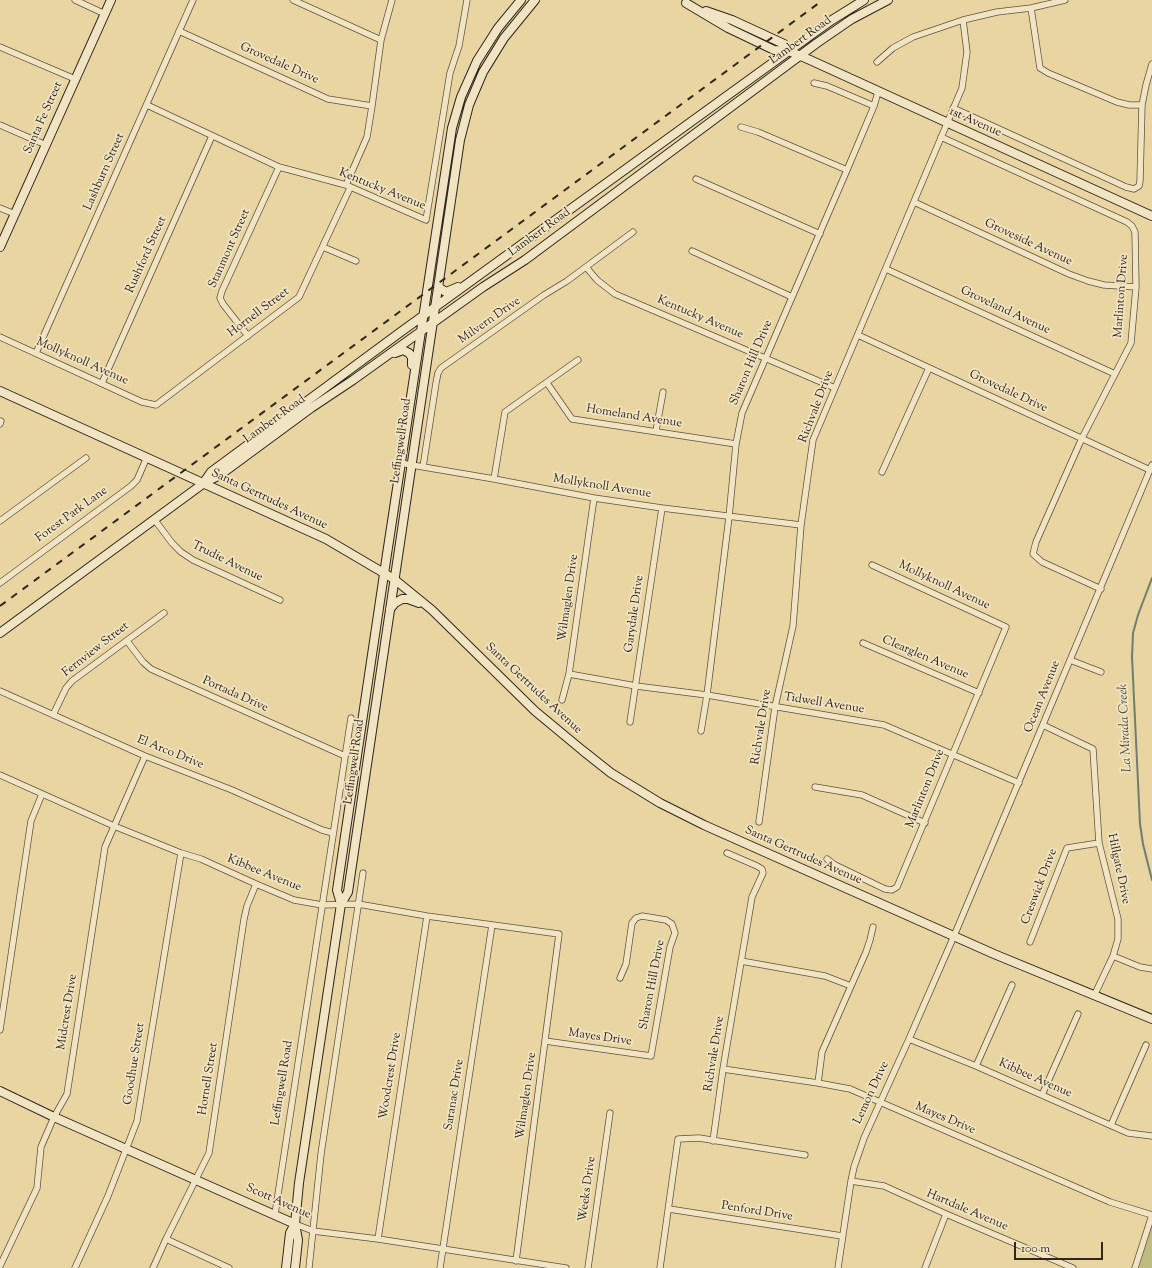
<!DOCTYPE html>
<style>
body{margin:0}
#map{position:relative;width:1152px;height:1268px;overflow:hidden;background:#e9d5a2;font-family:"Sorts Mill Goudy",serif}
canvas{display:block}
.scale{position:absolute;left:1014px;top:1242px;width:89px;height:18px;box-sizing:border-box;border:2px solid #30261e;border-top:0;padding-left:5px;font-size:12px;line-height:14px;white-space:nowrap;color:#30261e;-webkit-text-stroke:3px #f1e4c3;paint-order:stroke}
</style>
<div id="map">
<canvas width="1152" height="1268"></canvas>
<div class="scale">100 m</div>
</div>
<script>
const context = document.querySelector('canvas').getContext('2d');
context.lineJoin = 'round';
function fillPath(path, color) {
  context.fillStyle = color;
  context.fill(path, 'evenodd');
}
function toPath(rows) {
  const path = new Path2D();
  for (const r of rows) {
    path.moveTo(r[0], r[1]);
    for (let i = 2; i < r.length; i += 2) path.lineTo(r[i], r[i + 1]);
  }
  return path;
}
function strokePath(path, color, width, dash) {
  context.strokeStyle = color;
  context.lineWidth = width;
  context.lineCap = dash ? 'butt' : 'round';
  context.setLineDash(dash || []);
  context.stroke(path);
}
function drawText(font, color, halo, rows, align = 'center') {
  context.font = font + ' "Sorts Mill Goudy",serif';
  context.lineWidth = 3.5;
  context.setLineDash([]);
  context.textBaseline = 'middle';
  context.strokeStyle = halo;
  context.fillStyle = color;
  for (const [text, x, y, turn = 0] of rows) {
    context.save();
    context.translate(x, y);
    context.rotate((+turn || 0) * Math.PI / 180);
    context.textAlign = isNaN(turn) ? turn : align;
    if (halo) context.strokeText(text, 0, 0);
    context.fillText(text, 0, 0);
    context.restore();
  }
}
const green = toPath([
 [1152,1223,1152,1268,1139,1268]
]);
const stream = toPath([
 [1152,578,1138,615,1133,633,1132,657,1140,824,1143,844,1152,880]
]);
const street = toPath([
 [75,0,105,14],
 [293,0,381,40],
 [1031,8,1040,68,1048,73,1117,102,1129,105,1142,105],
 [179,31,328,99,372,106],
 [0,47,75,79],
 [877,62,893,48,913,37,963,20,997,12,1031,8,1065,0],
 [814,83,827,86,874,106],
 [147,105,279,167,346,185,426,220,450,73,459,46,467,0],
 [953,108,1126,187,1134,189,1139,186,1140,181,1142,105,1146,85,1152,64],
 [0,125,46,145],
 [741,127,758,132,847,170],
 [941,137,1127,222,1132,226,1135,232,1136,287,1131,343,1082,438,1036,542,1033,554,1042,562,1101,589],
 [696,179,820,234],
 [346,185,367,137,372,106,381,40,392,0],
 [914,202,1069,274,1088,281,1104,285,1136,287],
 [0,208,15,214],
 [323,247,356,261],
 [692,251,792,297],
 [586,267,597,280,615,294,835,388],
 [886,269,1115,374],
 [858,335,1150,470],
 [248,336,223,304,220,298,222,291,279,167],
 [0,337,142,402,156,405,299,297,350,188],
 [36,353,193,0],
 [102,383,212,136],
 [547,383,572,419,736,444],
 [0,424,1,421],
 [656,431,663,392],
 [400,463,494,479,594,498,662,508,801,525],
 [423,467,436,383,438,373,441,368,544,295,567,281,633,232],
 [882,472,929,368],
 [494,479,505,412,578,360],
 [154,519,172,543,181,552,193,560,280,600],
 [0,521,86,458],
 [0,583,131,486,137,480,147,457],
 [127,641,143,662,151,669,345,756],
 [863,643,979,693],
 [1070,660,1101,672],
 [569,674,636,686,707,695,884,725,1019,783],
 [0,691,145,756,232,790,322,830,333,833],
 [562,700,569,674,594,498],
 [53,715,66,688,72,681,164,613],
 [630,722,662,508],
 [1043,725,1093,749,1099,843,1118,919,1118,939,1113,956,1094,996],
 [701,731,707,695,729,517,736,444,742,413,847,170,874,106,878,92],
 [0,775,114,826,181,853,201,859,256,884,294,900,322,905,358,904,427,916,559,934,516,1261],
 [815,787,862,795,925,823],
 [759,822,775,707,793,626,801,525,813,440,962,88,967,52,963,20],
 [827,859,835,865,885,889,892,890,897,887,1006,627,872,565],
 [1030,942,1067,848,1099,843],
 [1113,956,1140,967,1152,969],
 [741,961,825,976,851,986],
 [0,1030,31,821,42,794],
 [909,1039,976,1066,1128,1133,1152,1136],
 [545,1041,651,1056,670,947,675,933,672,924,666,920,642,916,636,918,632,923,626,964,620,978],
 [976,1066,1012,985],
 [723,1069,818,1083,850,1089,1110,1202,1152,1215],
 [818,1083,822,1052,866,952,870,940,873,927],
 [1042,1095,1078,1014],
 [1111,1125,1146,1045],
 [713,1141,723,1069,752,897,763,873,762,869,757,866,727,853],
 [851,1181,884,1186,946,1214,1073,1268],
 [669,1209,842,1236],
 [275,1214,351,718],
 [295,1224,313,1231,378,1239,566,1268],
 [166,1239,229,1268],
 [378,1239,427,916],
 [0,1266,37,1188,41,1147,54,1117,67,1094,105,847,145,756],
 [75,1268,108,1196,137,1121,181,853],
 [153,1268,166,1239,209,1153,244,919,247,906,256,884],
 [309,1268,321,1154,363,873],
 [440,1268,492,925],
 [588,1268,610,1113],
 [660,1268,678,1139,699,1138,805,1155],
 [838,1268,851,1181,854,1167,864,1138,909,1039,954,936,1152,465],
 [925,1268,946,1214],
 [1135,1268,1152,1215]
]);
const secondary = toPath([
 [686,3,728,28,774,50,789,51,810,60,1152,216],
 [706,11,732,20,784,44,789,51],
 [0,247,111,0],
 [438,287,446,292,458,287],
 [395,353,403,350,409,353,412,357,412,365],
 [0,391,326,539,394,579,432,610,535,711,582,750,611,773,660,803,704,825,994,954,1152,1019],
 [204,482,211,472,402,331,811,35,832,20,864,0],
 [390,609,395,603,402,599,408,599,419,603],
 [0,633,204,483,220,475,311,408,353,380,483,287,525,260,817,43,852,19,888,0],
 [341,904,337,890,387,554,452,128,461,97,477,61,498,28,521,0],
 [0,1091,54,1117,295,1224],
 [286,1268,290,1233,295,1224],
 [295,1268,298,1240,295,1224,299,1183,341,904,348,892,460,140,469,105,483,72,504,38,535,0]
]);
const rail = toPath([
 [0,606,823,0]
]);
const streetNames = [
 ["Lambert Road",801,41,-36],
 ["Grovedale Drive",279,64,24],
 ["Santa Fe Street",44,118,-66],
 ["1st Avenue",975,123,24],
 ["Lashburn Street",105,172,-66],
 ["Kentucky Avenue",382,190,22],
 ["Lambert Road",540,233,-36],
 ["Groveside Avenue",1028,243,25],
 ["Stanmont Street",230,249,-66],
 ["Rushford Street",147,255,-66],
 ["Marlinton Drive",1122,296,-86],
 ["Groveland Avenue",1005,311,25],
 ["Hornell Street",259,313,-37],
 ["Kentucky Avenue",700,318,23],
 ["Milvern Drive",490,321,-35],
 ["Mollyknoll Avenue",82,362,24],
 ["Sharon Hill Drive",752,363,-67],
 ["Grovedale Drive",1008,392,25],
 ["Richvale Drive",817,407,-69],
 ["Homeland Avenue",634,417,9],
 ["Lambert Road",275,420,-36],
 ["Leffingwell Road",402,441,-82],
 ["Mollyknoll Avenue",602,487,9],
 ["Santa Gertrudes Avenue",269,500,25],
 ["Forest Park Lane",72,515,-36],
 ["Trudie Avenue",227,562,26],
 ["Mollyknoll Avenue",944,586,25],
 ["Wilmaglen Drive",569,598,-82],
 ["Garydale Drive",635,614,-82],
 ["Fernview Street",96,650,-38],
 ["Clearglen Avenue",925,658,23],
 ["Santa Gertrudes Avenue",533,689,43],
 ["Portada Drive",235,695,24],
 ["Ocean Avenue",1043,697,-68],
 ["Tidwell Avenue",824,704,9],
 ["Richvale Drive",762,727,-81],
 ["El Arco Drive",170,753,22],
 ["Leffingwell Road",355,762,-82],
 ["Marlinton Drive",926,789,-68],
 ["Santa Gertrudes Avenue",803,856,24],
 ["Hillgate Drive",1118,869,78],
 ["Kibbee Avenue",264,874,22],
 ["Creswick Drive",1040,887,-69],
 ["Sharon Hill Drive",653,985,-79],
 ["Midcrest Drive",68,1012,-81],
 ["Mayes Drive",600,1038,8],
 ["Richvale Drive",715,1054,-81],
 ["Goodhue Street",135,1064,-81],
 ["Woodcrest Drive",391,1076,-81],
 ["Hornell Street",209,1079,-81],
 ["Kibbee Avenue",1035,1079,24],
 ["Leffingwell Road",283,1083,-81],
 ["Lemon Drive",872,1093,-65],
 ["Saranac Drive",455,1095,-81],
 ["Wilmaglen Drive",527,1096,-82],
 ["Mayes Drive",945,1119,23],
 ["Weeks Drive",588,1189,-82],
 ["Scott Avenue",278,1202,24],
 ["Hartdale Avenue",967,1211,23],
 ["Penford Drive",757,1212,9]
];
const waterNames = [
 ["La Mirada Creek",1126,728,-93]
];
fillPath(green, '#bebb80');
strokePath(stream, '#6e7e70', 2);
strokePath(street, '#5e523f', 7);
strokePath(secondary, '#30261e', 10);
strokePath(street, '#f1e4c3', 5.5);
strokePath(secondary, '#f1e4c3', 8);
strokePath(rail, '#30261e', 2, [7, 7]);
drawText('12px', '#30261e', '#f1e4c3', streetNames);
drawText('italic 13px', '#4a4b40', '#f1e4c3', waterNames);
</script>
